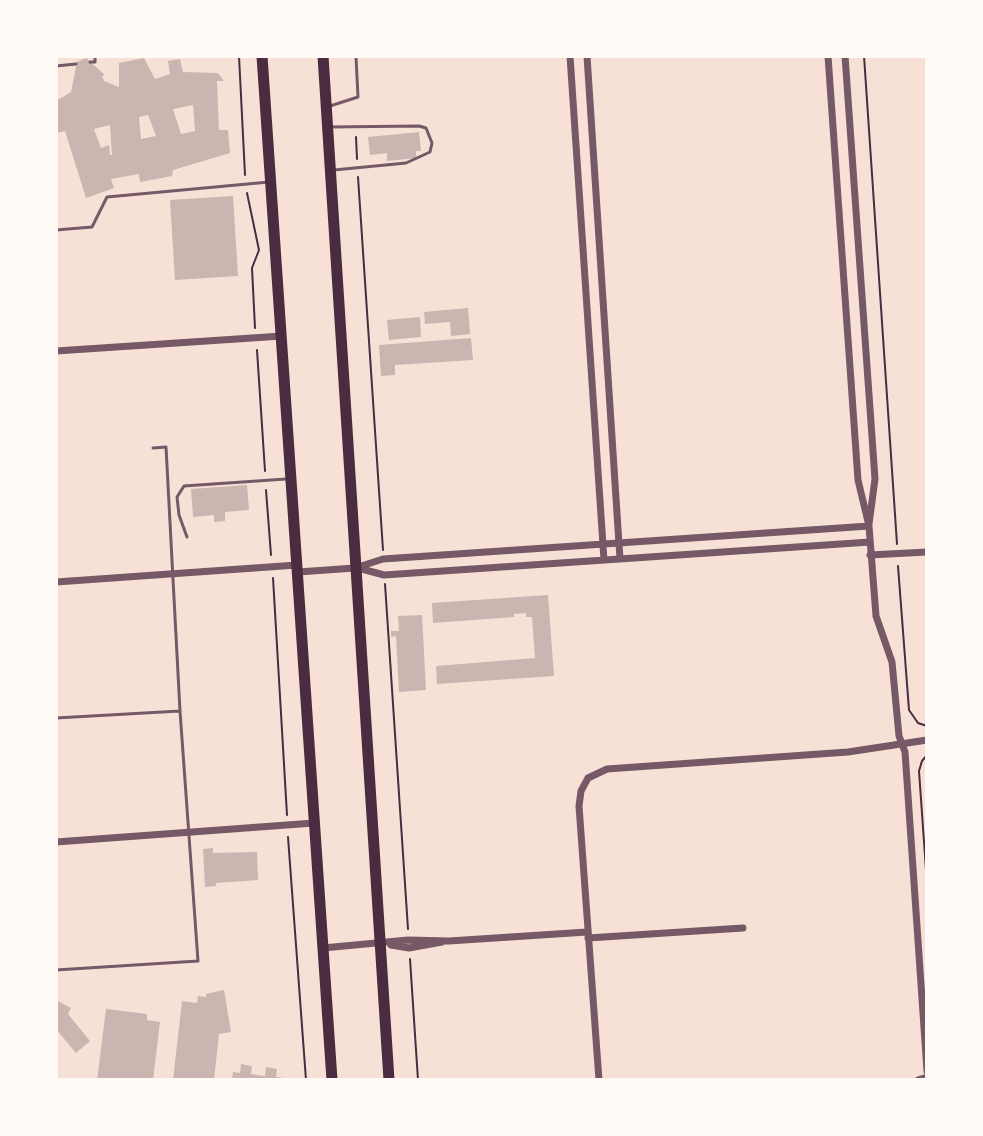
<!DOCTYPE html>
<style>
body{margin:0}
#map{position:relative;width:983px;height:1136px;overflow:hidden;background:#f7e1d7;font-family:"DM Sans",sans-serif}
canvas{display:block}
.frame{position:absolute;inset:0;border:58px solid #fffaf5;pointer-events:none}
</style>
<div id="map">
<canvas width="983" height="1136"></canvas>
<div class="frame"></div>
</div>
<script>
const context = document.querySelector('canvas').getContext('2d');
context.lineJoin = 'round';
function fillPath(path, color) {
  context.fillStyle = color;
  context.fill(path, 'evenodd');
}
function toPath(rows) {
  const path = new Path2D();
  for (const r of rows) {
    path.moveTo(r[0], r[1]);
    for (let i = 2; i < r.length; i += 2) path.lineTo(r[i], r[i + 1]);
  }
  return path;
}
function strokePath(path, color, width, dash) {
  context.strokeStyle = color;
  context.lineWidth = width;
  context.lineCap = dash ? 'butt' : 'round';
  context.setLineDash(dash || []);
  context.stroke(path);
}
const building = toPath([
 [86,58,105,75,102,76,104,81,119,87,119,63,144,58,155,79,170,74,168,61,180,59,183,72,218,73,224,81,217,81,219,130,228,130,230,153,173,170,172,176,140,182,139,174,111,179,114,188,86,198,65,131,56,133,56,101,71,92,77,62],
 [193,105,195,131,181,134,173,109],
 [148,115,156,136,141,139,139,117],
 [110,125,112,155,110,155,109,145,101,148,94,129],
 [419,132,421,151,416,151,416,158,387,161,387,153,370,155,368,137],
 [233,196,238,276,175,280,170,200],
 [468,308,470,334,451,336,450,322,425,324,424,312],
 [420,317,421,337,389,340,387,320],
 [471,338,473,360,395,365,395,375,381,376,379,345],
 [247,485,249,510,225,512,225,521,214,522,214,515,193,517,191,489],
 [548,595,554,676,437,684,436,666,535,658,532,617,526,617,526,613,514,614,514,617,433,623,432,603],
 [422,615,426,690,399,692,396,636,391,637,391,631,399,631,398,616],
 [213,848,213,853,257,852,258,880,216,883,216,886,205,887,203,849],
 [224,990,231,1032,219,1034,214,1080,173,1080,182,1001,197,1003,198,996,206,997,206,994],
 [56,1000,71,1008,68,1014,90,1041,76,1053,56,1029],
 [106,1009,147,1014,147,1020,160,1022,153,1080,97,1080],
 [241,1064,252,1066,251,1074,265,1076,266,1067,277,1069,276,1077,284,1078,284,1080,232,1080,233,1072,240,1073]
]);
const path = toPath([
 [239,56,245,175],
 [864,56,897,544],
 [356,137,357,159],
 [358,177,383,550],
 [247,193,259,250,252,268,255,328],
 [257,350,265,471],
 [266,490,271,555],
 [898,566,909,710,918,723,927,726],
 [273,578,287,815],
 [385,584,408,929],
 [927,755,922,761,919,771,927,884],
 [288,837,306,1080],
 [410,959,418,1080]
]);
const service = toPath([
 [90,62,95,62,95,56],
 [56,66,76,64],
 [330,106,358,97,356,57,353,56],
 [330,127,419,126,426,128,432,143,430,152,406,163,334,170],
 [56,230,92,227,107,197,269,182],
 [187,537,179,515,177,497,184,486,286,479],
 [56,718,180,711],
 [56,970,198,961,180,711,166,447,153,448]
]);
const minor = toPath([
 [570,56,604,560],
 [587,56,620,559],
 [828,56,858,480,869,526,876,616,892,662,899,736,905,752,927,1071],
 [845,56,875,479,869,524],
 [56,351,282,336],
 [870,555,927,552],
 [358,568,384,575,870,542],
 [298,572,355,568,383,559,869,526],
 [56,582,297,565],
 [56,842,314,823],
 [588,938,743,928],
 [391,945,409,948,442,942],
 [323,948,408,940,449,941,587,932],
 [599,1080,579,806,581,791,588,778,607,769,848,752,927,740],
 [918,1080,927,1077]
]);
const trunk = toPath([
 [262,56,332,1080],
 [323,56,389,1080]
]);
fillPath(building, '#ccb4b1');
strokePath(path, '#4a2c40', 2);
strokePath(service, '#755966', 3);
strokePath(minor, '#755966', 7);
strokePath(trunk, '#4a2c40', 11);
</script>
